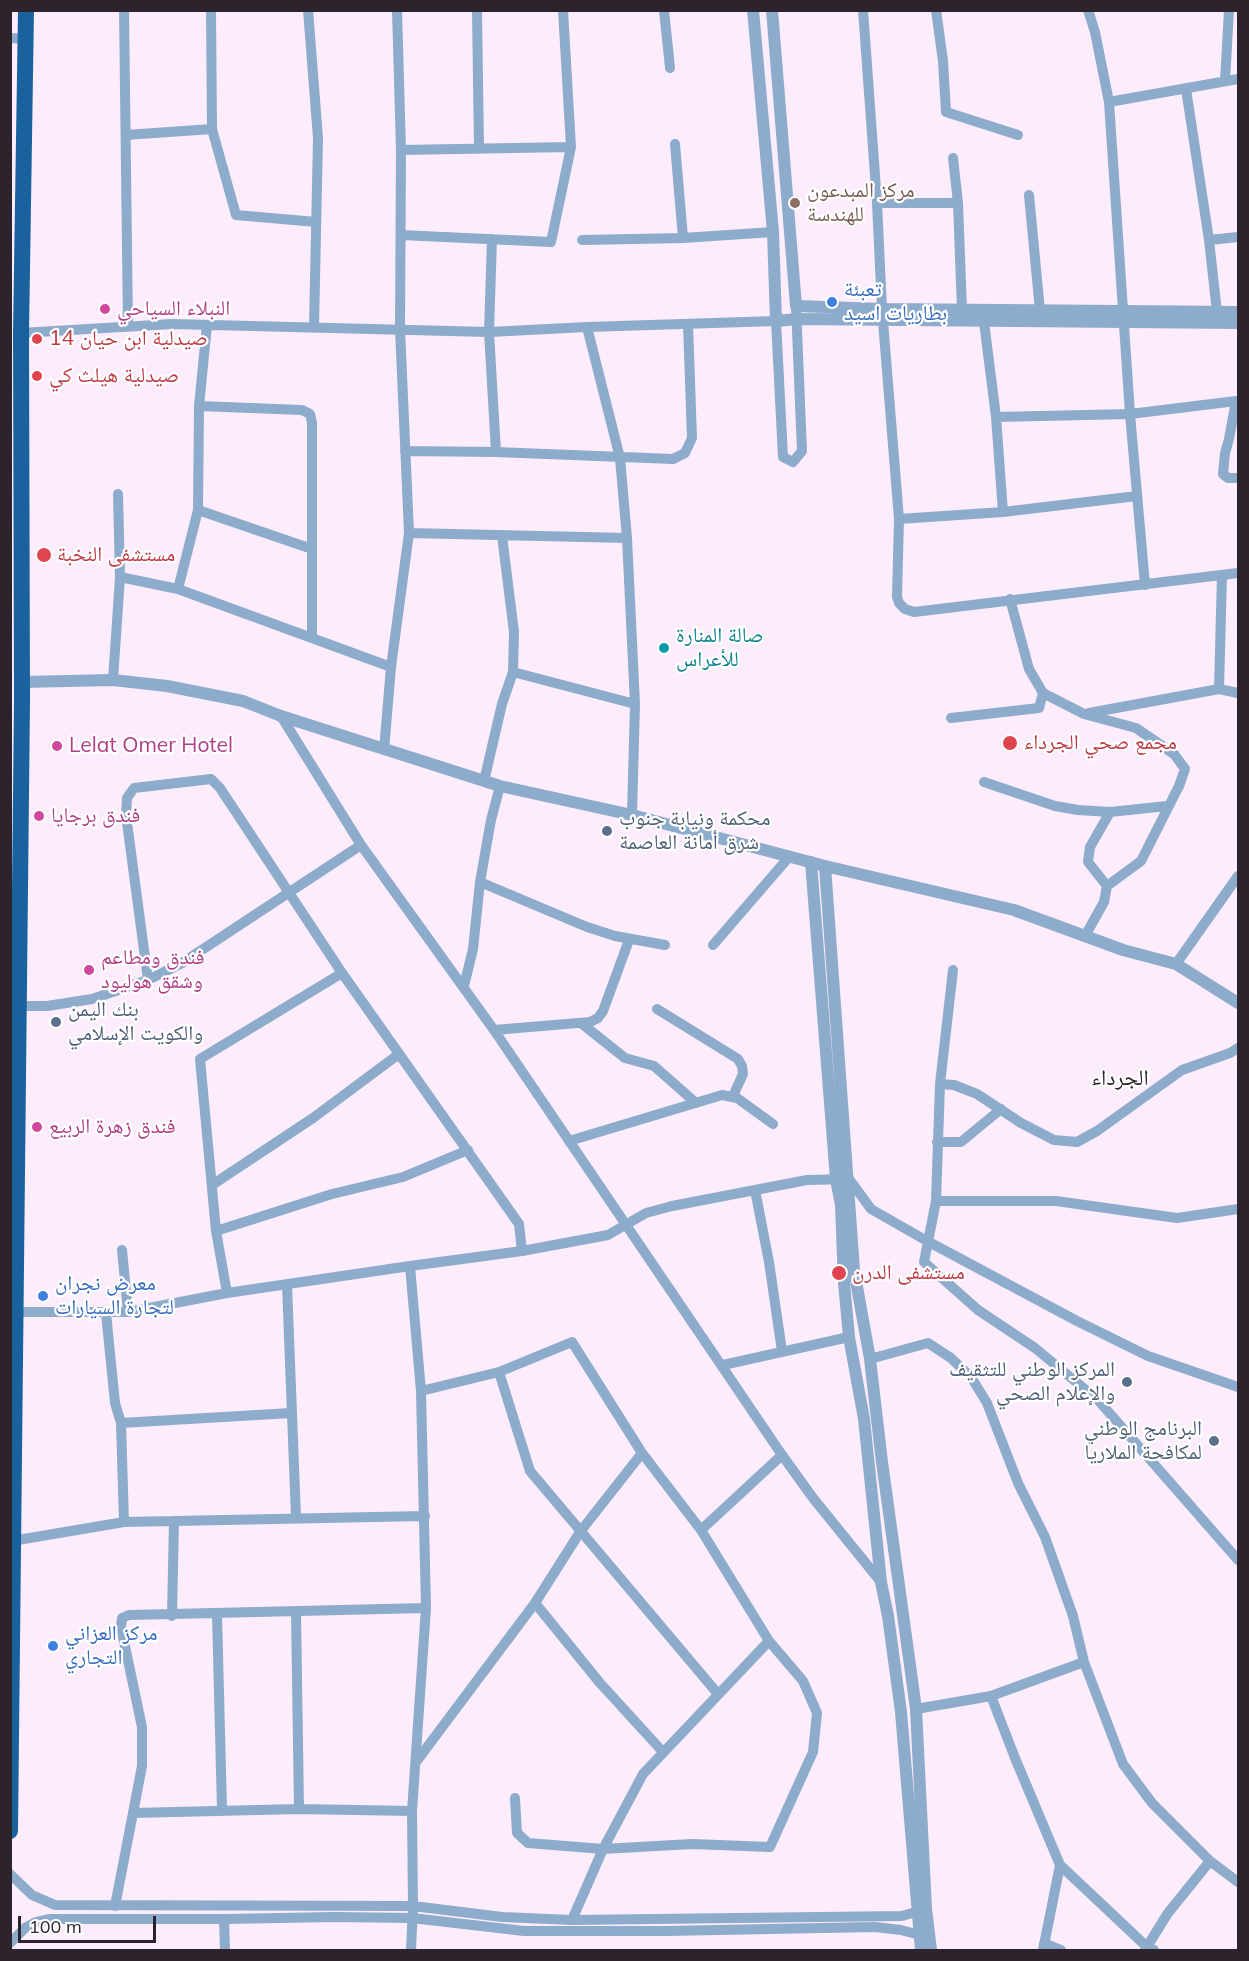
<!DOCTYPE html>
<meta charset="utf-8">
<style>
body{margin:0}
#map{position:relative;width:1249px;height:1961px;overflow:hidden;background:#fdecfb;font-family:Mulish,sans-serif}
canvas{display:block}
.frame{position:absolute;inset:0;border:12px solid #2d232c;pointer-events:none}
.scale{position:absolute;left:18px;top:1916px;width:138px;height:27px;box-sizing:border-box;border:3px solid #2d232c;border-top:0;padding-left:8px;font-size:18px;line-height:21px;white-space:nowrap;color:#2d232c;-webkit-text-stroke:4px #fff;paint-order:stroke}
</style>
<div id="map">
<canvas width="1249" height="1961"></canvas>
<div class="frame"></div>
<div class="scale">100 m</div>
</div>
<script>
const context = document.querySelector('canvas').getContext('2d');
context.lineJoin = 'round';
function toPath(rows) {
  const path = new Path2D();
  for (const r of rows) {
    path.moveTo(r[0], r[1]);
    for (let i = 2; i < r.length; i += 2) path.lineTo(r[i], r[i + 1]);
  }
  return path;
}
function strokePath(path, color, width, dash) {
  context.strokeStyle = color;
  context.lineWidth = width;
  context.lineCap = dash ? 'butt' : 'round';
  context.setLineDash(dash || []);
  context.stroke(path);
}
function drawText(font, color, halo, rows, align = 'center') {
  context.font = font + ' Mulish,"Noto Naskh Arabic",sans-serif';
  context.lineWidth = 4.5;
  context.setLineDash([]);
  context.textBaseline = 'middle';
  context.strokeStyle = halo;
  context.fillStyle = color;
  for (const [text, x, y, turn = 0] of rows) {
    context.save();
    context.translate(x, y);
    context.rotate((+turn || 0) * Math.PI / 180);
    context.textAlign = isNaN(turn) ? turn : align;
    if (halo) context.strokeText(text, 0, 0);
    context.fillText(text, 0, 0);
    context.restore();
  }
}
const minor = toPath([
 [124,10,128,327],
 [211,10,212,129,236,215,316,222],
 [308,10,318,138,314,327],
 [477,10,479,149],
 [664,10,670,68],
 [863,10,877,203,882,309,899,519,897,597,899,603,905,609,914,612,1238,573],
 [936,10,943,61,946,112,1018,135],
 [1088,10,1095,32,1109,102,1130,414,1145,585],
 [10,38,26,39],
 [1225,81,1229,10],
 [1186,89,1209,240,1217,312],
 [1109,102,1238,79],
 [126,135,212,129],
 [675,144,683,238],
 [401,150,571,147,563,10],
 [953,158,958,203],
 [1029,195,1040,311],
 [877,203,958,203,962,310],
 [401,235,551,242,571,147],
 [492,239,489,332,496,452],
 [582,240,683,238,773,232],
 [1209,240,1238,237],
 [983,314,996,417],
 [587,327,776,321,783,457,793,462,802,451,796,306],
 [21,333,172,324,489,332,587,327,620,458,627,538,635,704,632,815],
 [1238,401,1236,401,1229,439,1225,453,1223,474,1228,478,1238,478],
 [199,406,302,410,310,414,312,423,312,638],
 [405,451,496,452,673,459,685,453,692,438,688,324],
 [118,494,120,577],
 [198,510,312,549],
 [1003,512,1137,496],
 [899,519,1003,512,996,417,1130,414,1236,401],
 [409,533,627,538],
 [178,589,198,510,199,406,207,325],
 [1010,599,1029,669,1043,693,1084,714,1136,728,1174,754,1185,769,1179,786,1141,861,1107,886],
 [513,672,635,704],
 [113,680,120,577,178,589,391,667],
 [1219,689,1222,575],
 [1089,713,1219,689,1238,693],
 [281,716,361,845,494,1030,782,1455,813,1498,881,1582],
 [951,718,1039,708,1043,693],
 [384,750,391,667,409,533,400,329,401,150,397,10],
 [484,781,502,704,513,672,514,632,502,536],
 [984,782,1055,806,1078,810,1110,812,1167,806],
 [480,882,587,927,615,936,665,945],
 [1085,936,1104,902,1107,886,1088,862,1090,847,1110,812],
 [713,945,789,857],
 [1176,964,1238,876],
 [953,970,940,1084,936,1201,924,1262,978,1310,1035,1348,1098,1400,1238,1560],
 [148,980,126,815,127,798,134,788,211,779,220,788,342,973,519,1224,522,1251],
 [464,986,473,949,480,882,491,820,500,786],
 [18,1006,47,1006,92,999,148,980,182,963,361,845],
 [657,1009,738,1059,742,1066,743,1074,733,1096],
 [581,1023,625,1058,654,1066,696,1103],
 [494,1030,590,1022,598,1018,603,1011,629,940],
 [940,1084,954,1085,977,1094,1021,1123,1054,1140,1077,1142,1097,1131,1182,1070,1230,1053,1238,1048],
 [569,1141,722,1095,737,1098,773,1124],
 [937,1142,961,1142,1001,1109],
 [212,1185,313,1118,399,1054],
 [755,1190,769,1262,782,1351],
 [936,1201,1056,1201,1177,1218,1238,1209],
 [216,1231,332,1194,403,1177,468,1150],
 [122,1250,128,1312],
 [410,1266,421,1391,426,1608,412,1811,413,1906,411,1950],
 [287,1285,296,1517],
 [227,1293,216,1231,200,1059,342,973],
 [14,1312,128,1312,227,1293,410,1266,522,1251,608,1235,646,1213,672,1206,807,1180,849,1179,871,1209,927,1241,1077,1321,1148,1356,1238,1387],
 [106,1313,115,1403,121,1423,124,1522],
 [870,1359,928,1343,951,1358,971,1377,987,1403,1018,1483,1045,1537,1073,1616,1084,1662,1123,1764,1152,1803,1210,1861,1238,1882],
 [723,1365,849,1337],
 [499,1372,530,1471,718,1694],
 [421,1391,499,1372,572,1342,642,1453,701,1530,769,1641,803,1681,817,1713,813,1752,770,1847,692,1844,603,1849,528,1843,517,1833,515,1798],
 [121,1423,291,1413],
 [701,1530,782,1455],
 [12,1541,124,1522,425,1516],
 [535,1603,600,1683,663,1752],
 [296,1612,299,1809],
 [217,1615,222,1810],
 [172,1616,174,1521],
 [991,1696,1015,1758,1060,1865,1146,1946,1154,1950],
 [916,1709,991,1696,1084,1662],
 [416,1762,535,1603,580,1532,642,1453],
 [133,1813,142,1766,142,1727,121,1627,122,1618,129,1615,426,1608],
 [10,1874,32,1895,55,1905,413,1906,502,1917,572,1920,902,1916,923,1910],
 [115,1906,133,1813,299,1809,412,1811],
 [224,1919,225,1950],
 [572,1920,603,1849,643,1774,769,1641],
 [10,1943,25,1928,36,1922,49,1919,224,1919,334,1917,412,1918,524,1931,666,1931,875,1927,901,1930,927,1937],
 [1044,1943,1061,1950],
 [1043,1950,1060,1865],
 [1145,1950,1168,1913,1210,1861]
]);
const tertiary = toPath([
 [753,10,773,232,776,321,797,319,1238,323],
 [772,10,796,306,882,309,1238,312],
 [21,682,113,680,167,686,243,701,281,716,500,786,632,815,825,866,1014,910,1123,950,1176,964,1238,1003],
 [811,862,836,1179,841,1205,844,1283,849,1337,864,1419,881,1582,888,1616,901,1712,921,1950],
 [825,866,854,1270,870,1359,882,1462,916,1709,926,1909,931,1950]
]);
const trunk = toPath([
 [10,1831,22,700,21,333,26,10]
]);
const markers = [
 [795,203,6,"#8d6e63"],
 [832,302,6,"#3f7fe0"],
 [105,309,6,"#d1479c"],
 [37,339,6,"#e0444e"],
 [37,376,6,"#e0444e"],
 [44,555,8,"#e0444e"],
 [664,648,6,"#0f9aa8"],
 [1010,743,8,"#e0444e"],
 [57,746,6,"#d1479c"],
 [39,816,6,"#d1479c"],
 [607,831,6,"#5c6f8a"],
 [89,970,6,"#d1479c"],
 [56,1022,6,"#5c6f8a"],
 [37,1127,6,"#d1479c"],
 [839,1273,8,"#e0444e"],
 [43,1296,6,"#3f7fe0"],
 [1127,1382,6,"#5c6f8a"],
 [1214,1441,6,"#5c6f8a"],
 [53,1646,6,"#3f7fe0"]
];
const educationNames = [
 ["مركز المبدعون",807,191],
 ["للهندسة",807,215]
];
const shopNames = [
 ["تعبئة",844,290],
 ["بطاريات اسيد",844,314],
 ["معرض نجران",55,1284],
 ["لتجارة السيارات",55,1308],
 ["مركز العزاني",65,1634],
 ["التجاري",65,1658]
];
const hotelNames = [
 ["النبلاء السياحي",117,309],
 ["Lelat Omer Hotel",69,746],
 ["فندق برجايا",51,816],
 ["فندق ومطاعم",101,958],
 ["وشقق هوليود",101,982],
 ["فندق زهرة الربيع",49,1127]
];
const healthNames = [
 ["صيدلية ابن حيان 14",49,339],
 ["صيدلية هيلث كي",49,376],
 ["مستشفى النخبة",57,555],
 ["مجمع صحي الجرداء",1024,743],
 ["مستشفى الدرن",852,1273]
];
const cultureNames = [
 ["صالة المنارة",676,636],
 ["للأعراس",676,660]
];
const serviceNames = [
 ["محكمة ونيابة جنوب",619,819],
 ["شرق أمانة العاصمة",619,843],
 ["بنك اليمن",68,1010],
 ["والكويت الإسلامي",68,1034],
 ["المركز الوطني للتثقيف",1115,1370,"right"],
 ["والإعلام الصحي",1115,1394,"right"],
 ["البرنامج الوطني",1202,1429,"right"],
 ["لمكافحة الملاريا",1202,1453,"right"]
];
const neighbourhoodNames = [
 ["الجرداء",1120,1078]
];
strokePath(minor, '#8dabcb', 10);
strokePath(tertiary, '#8dabcb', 12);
strokePath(trunk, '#1a629e', 16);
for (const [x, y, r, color] of markers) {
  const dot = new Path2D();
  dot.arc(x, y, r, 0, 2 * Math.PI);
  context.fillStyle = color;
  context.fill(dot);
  strokePath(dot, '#fff', 2);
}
drawText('21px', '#785e54', '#fff', educationNames, 'left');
drawText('21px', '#366cbe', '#fff', shopNames, 'left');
drawText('21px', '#b23c85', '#fff', hotelNames, 'left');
drawText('21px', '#be3a42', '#fff', healthNames, 'left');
drawText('21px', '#0d838f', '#fff', cultureNames, 'left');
drawText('21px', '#4e5e75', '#fff', serviceNames, 'left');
drawText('22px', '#2d232c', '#fff', neighbourhoodNames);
</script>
